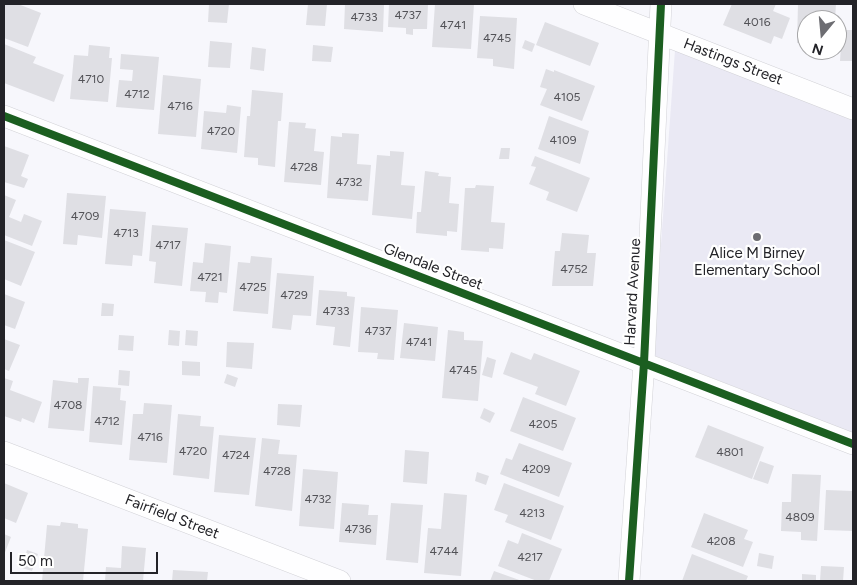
<!DOCTYPE html>
<style>
body{margin:0}
#map{position:relative;width:857px;height:585px;overflow:hidden;background:#f7f7fc;font-family:Figtree,sans-serif}
canvas{display:block}
.frame{position:absolute;inset:0;border:5px solid #232328;pointer-events:none}
.north{position:absolute;left:797px;top:10px;width:50px;height:50px;box-sizing:border-box;background:#fff;border:1px solid #a7a7a9;border-radius:50%;rotate:197deg;font-size:14px;font-weight:700;line-height:20px;text-align:center;color:#232328}
.north::after{content:'';display:block;margin:auto;width:18px;height:22px;background:#6d6d72;clip-path:polygon(50% 0,100% 100%,50% 72%,0 100%)}
.scale{position:absolute;left:10px;top:552px;width:148px;height:22px;box-sizing:border-box;border:2px solid #232328;border-top:0;padding-left:6px;font-size:15px;line-height:18px;white-space:nowrap;color:#232328;-webkit-text-stroke:4px #fff;paint-order:stroke}
</style>
<div id="map">
<canvas width="857" height="585"></canvas>
<div class="frame"></div>
<div class="north">N</div>
<div class="scale">50 m</div>
</div>
<script>
const context = document.querySelector('canvas').getContext('2d');
context.lineJoin = 'round';
function fillPath(path, color) {
  context.fillStyle = color;
  context.fill(path, 'evenodd');
}
function toPath(rows) {
  const path = new Path2D();
  for (const r of rows) {
    path.moveTo(r[0], r[1]);
    for (let i = 2; i < r.length; i += 2) path.lineTo(r[i], r[i + 1]);
  }
  return path;
}
function strokePath(path, color, width, dash) {
  context.strokeStyle = color;
  context.lineWidth = width;
  context.lineCap = dash ? 'butt' : 'round';
  context.setLineDash(dash || []);
  context.stroke(path);
}
function drawText(font, color, halo, rows, align = 'center') {
  context.font = font + ' Figtree,sans-serif';
  context.lineWidth = 4.5;
  context.setLineDash([]);
  context.textBaseline = 'middle';
  context.strokeStyle = halo;
  context.fillStyle = color;
  for (const [text, x, y, turn = 0] of rows) {
    context.save();
    context.translate(x, y);
    context.rotate((+turn || 0) * Math.PI / 180);
    context.textAlign = isNaN(turn) ? turn : align;
    if (halo) context.strokeText(text, 0, 0);
    context.fillText(text, 0, 0);
    context.restore();
  }
}
const built = toPath([
 [675,50,853,120,853,433,653,355]
]);
const building = toPath([
 [4,4,18,4,41,13,28,47,4,38],
 [209,4,229,4,227,23,208,22],
 [308,4,327,4,325,26,306,25],
 [345,4,384,4,383,32,344,29],
 [389,4,428,4,427,29,413,29,413,35,406,34,406,28,388,27],
 [435,4,474,4,471,49,432,47],
 [732,4,776,4,773,11,790,18,782,39,774,36,771,44,723,25],
 [798,4,836,4,835,20,807,20,807,43,797,43],
 [480,16,517,18,514,69,493,66,493,59,477,58],
 [545,22,599,43,590,66,536,45],
 [842,30,853,30,853,61,840,61],
 [525,40,535,44,532,52,522,48],
 [210,41,232,43,230,68,208,67],
 [4,44,36,57,33,63,64,75,54,102,4,83],
 [89,45,110,47,109,58,112,58,108,102,70,99,74,55,88,56],
 [313,45,333,47,331,62,312,61],
 [252,47,266,49,264,71,250,69],
 [121,54,159,57,154,110,116,107,119,80,132,81,133,70,120,69],
 [546,69,554,72,554,70,595,86,582,121,540,105,547,89,540,87],
 [163,75,201,79,196,137,158,134],
 [252,90,283,93,281,121,278,121,275,167,258,165,258,158,244,157,247,116,250,116],
 [227,105,241,107,237,153,201,149,204,111,226,113],
 [549,116,589,131,580,164,538,149],
 [289,122,306,123,305,128,316,129,314,151,324,152,321,185,284,182],
 [342,133,359,134,357,164,371,165,368,201,327,198,331,136,342,137],
 [4,146,29,155,21,176,28,179,24,188,4,182],
 [501,148,510,148,509,159,499,159],
 [390,151,404,152,401,185,415,186,412,219,372,215,377,155,390,156],
 [535,156,590,178,577,212,546,200,549,192,529,184,536,167,531,166],
 [425,171,439,173,438,176,451,177,449,203,459,204,457,232,447,231,447,236,416,233,417,212,421,212],
 [476,185,494,186,491,222,505,223,503,249,489,248,489,252,461,250,465,188,475,188],
 [67,193,106,196,102,238,78,235,77,245,63,244],
 [4,195,16,200,9,217,21,222,24,214,42,221,32,246,4,235],
 [110,209,146,212,142,256,133,255,132,266,105,264],
 [152,225,188,228,182,286,154,283,156,262,149,261],
 [562,233,589,235,587,253,596,253,593,286,552,286,555,251,560,251],
 [4,240,35,252,21,286,4,279],
 [205,243,231,246,227,293,219,292,218,303,205,302,206,292,190,291,193,262,203,263],
 [251,256,272,258,268,314,233,311,238,262,250,263],
 [277,273,314,276,311,316,293,315,291,330,272,328],
 [319,290,347,292,347,296,355,297,350,347,333,345,335,327,316,325],
 [4,294,25,302,15,329,4,325],
 [102,303,114,304,113,316,101,316],
 [361,307,398,310,394,360,377,359,378,353,358,352],
 [404,323,438,327,435,361,400,358],
 [169,330,180,331,179,346,168,345],
 [186,330,198,331,197,346,185,345],
 [448,330,464,332,464,340,483,341,478,401,442,398],
 [119,335,134,336,133,351,118,350],
 [4,339,20,345,9,371,4,369],
 [227,342,254,343,252,369,226,367],
 [511,352,531,360,534,353,580,371,566,406,535,394,538,387,503,374],
 [487,357,496,360,492,378,482,375],
 [182,361,200,362,200,376,182,375],
 [119,370,130,371,129,386,118,385],
 [227,374,238,378,235,387,224,383],
 [4,378,13,381,10,390,42,402,34,423,22,418,21,422,4,416],
 [78,378,89,378,84,431,48,428,53,380,78,383],
 [93,386,121,388,120,400,126,401,122,445,89,442],
 [523,397,576,418,563,451,510,431],
 [144,403,172,405,167,463,129,460,133,414,143,414],
 [278,404,302,405,300,427,277,425],
 [484,408,495,413,490,423,480,418],
 [178,414,201,416,200,426,214,427,209,479,173,475],
 [708,425,764,447,752,479,695,457],
 [219,435,256,438,249,495,214,492],
 [262,438,280,440,278,454,297,455,292,511,255,506],
 [519,443,572,463,559,497,500,474,506,458,512,460],
 [405,450,429,452,427,484,403,482],
 [760,461,774,466,768,484,753,479],
 [303,469,338,472,334,529,299,526],
 [477,472,489,476,486,485,475,481],
 [792,474,821,475,817,541,801,540,801,532,781,531,782,502,791,502],
 [4,483,28,493,16,523,4,518],
 [504,483,564,506,551,540,505,522,508,515,494,510],
 [826,490,853,491,853,531,824,530],
 [444,493,467,495,461,576,424,573,428,528,441,529],
 [342,503,369,505,368,515,378,515,376,545,339,542],
 [391,503,423,505,418,563,386,560],
 [704,513,748,530,744,539,753,542,743,567,691,547],
 [61,522,78,524,78,528,88,529,83,581,42,581,47,525,60,526],
 [522,533,562,549,549,581,537,581,498,566,508,540,518,544],
 [4,534,11,537,4,555],
 [122,546,146,548,143,581,105,581,106,567,121,568],
 [27,550,38,554,32,571,22,568],
 [759,553,774,556,772,569,757,566],
 [692,554,748,576,746,581,682,581],
 [821,566,844,567,843,581,820,581],
 [173,570,208,572,207,581,172,581],
 [494,571,522,581,490,581],
 [802,574,816,575,816,581,802,581]
]);
const street = toPath([
 [584,4,853,109],
 [4,116,853,444],
 [4,452,340,581],
 [629,581,644,363,661,4]
]);
const cycleway = toPath([
 [4,116,853,444],
 [629,581,644,363,661,4]
]);
const markers = [
 [757,237,5,"#6d6d72"]
];
const numberNames = [
 ["4737",408,15],
 ["4733",364,17],
 ["4016",757,22],
 ["4741",453,25],
 ["4745",497,38],
 ["4710",91,79],
 ["4712",137,94],
 ["4105",567,97],
 ["4716",180,106],
 ["4720",221,131],
 ["4109",563,140],
 ["4728",304,167],
 ["4732",349,182],
 ["4709",85,216],
 ["4713",126,233],
 ["4717",168,245],
 ["4752",574,269],
 ["4721",210,277],
 ["4725",253,287],
 ["4729",294,295],
 ["4733",336,311],
 ["4737",378,331],
 ["4741",419,342],
 ["4745",463,370],
 ["4708",68,405],
 ["4712",107,421],
 ["4205",543,424],
 ["4716",150,437],
 ["4720",193,451],
 ["4801",730,452],
 ["4724",236,455],
 ["4209",536,469],
 ["4728",277,471],
 ["4732",318,499],
 ["4213",532,513],
 ["4809",800,517],
 ["4736",358,529],
 ["4208",721,541],
 ["4744",444,551],
 ["4217",530,557]
];
const streetNames = [
 ["Hastings Street",733,62,21],
 ["Glendale Street",433,267,21],
 ["Harvard Avenue",633,292,-87],
 ["Fairfield Street",172,517,21]
];
const poiNames = [
 ["Alice M Birney",757,254],
 ["Elementary School",757,271]
];
fillPath(built, '#eae9f4');
fillPath(building, '#dfdfe4');
strokePath(street, '#d2d2d7', 22);
strokePath(street, '#fefeff', 21);
strokePath(cycleway, '#1b5e20', 8);
for (const [x, y, r, color] of markers) {
  const dot = new Path2D();
  dot.arc(x, y, r, 0, 2 * Math.PI);
  context.fillStyle = color;
  context.fill(dot);
  strokePath(dot, '#fff', 2);
}
drawText('12px', '#525257', null, numberNames);
drawText('15px', '#232328', '#fff', streetNames);
drawText('15px', '#232328', '#fff', poiNames);
</script>
